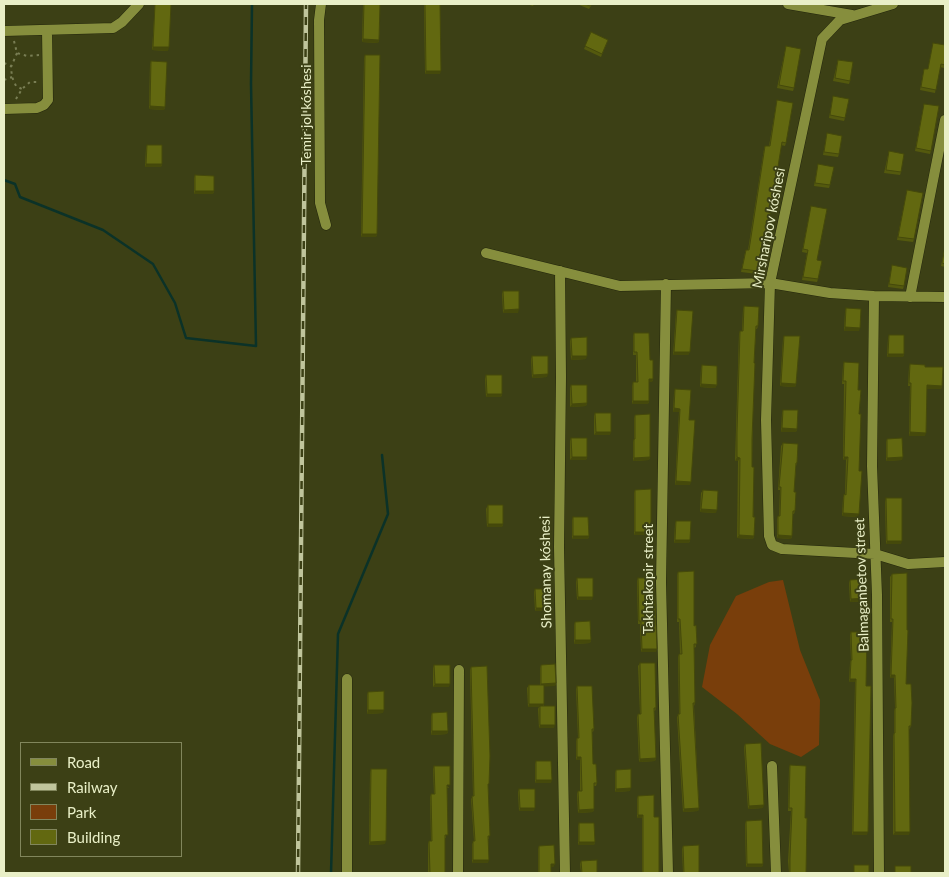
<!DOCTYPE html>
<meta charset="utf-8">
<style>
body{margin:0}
#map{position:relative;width:949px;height:877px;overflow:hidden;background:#3c4015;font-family:Lato,sans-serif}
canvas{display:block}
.frame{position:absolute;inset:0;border:5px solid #e9efc7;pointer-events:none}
.legend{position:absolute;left:20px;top:742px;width:162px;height:115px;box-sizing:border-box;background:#3c4015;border:1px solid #81865c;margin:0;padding:6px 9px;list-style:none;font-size:15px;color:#e9efc7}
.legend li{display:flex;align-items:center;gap:10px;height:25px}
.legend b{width:25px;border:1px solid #81865c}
</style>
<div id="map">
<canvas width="949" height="877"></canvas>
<div class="frame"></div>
<ul class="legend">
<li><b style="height:6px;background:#868e3d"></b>Road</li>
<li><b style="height:6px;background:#c0c59c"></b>Railway</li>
<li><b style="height:14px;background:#793e0b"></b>Park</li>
<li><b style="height:14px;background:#626810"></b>Building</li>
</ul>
</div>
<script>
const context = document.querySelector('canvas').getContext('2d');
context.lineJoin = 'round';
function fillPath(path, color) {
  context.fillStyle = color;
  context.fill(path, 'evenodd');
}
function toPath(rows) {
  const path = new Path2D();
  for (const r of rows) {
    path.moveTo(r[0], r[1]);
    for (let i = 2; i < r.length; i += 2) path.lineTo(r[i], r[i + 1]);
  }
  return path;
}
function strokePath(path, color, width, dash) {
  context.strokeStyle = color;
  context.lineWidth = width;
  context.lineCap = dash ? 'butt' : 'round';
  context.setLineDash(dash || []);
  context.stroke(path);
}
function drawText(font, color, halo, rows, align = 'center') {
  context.font = font + ' Lato,sans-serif';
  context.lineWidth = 4;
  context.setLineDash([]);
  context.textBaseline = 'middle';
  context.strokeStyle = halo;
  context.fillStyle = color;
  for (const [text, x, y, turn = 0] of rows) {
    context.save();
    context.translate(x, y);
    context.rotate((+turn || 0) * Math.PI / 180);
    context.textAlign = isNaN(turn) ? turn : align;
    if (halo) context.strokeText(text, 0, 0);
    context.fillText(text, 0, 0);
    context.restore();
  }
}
const green = toPath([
 [783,580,800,650,820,700,819,745,801,757,770,744,737,714,702,687,710,645,736,596,769,582]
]);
const stream = toPath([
 [4,180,15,184,20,197,103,230,153,264,175,303,186,338,256,346,251,84,252,4],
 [331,873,338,634,388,514,382,455]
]);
const path = toPath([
 [14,41,17,53,27,56,39,55],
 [17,53,11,67,12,77,16,86,22,89],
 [4,63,11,66],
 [4,80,12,77],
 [16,99,22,89,30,82,38,82]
]);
const minor = toPath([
 [321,4,319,20,320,203,326,225],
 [788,4,852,15],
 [893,4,840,20,822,39,770,283,766,420,769,536,772,545,782,549,875,554,908,564,945,562],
 [4,31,113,28,122,22,139,4],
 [4,109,37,108,44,105,48,100,47,30],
 [486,253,620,286,770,283,830,293,874,296,945,297],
 [560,271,561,377,559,547,565,873],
 [666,284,661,582,668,873],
 [874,296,872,466,877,595,879,873],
 [910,297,945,120],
 [772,766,776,873],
 [347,873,347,679],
 [458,873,459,670]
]);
const rail = toPath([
 [298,873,306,4]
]);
const wall = toPath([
 [155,4,171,4,168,51,152,50],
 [363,4,380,4,379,40,378,43,362,42],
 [424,4,440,4,440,74,425,74],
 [526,4,534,4,533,6],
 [577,4,592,4,589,9],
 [591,32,608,40,601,57,584,49],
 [933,43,945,65,944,68,940,67,935,93,920,90,924,69,928,69],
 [786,46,794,88,793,91,777,88],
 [365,55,377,234,376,237,361,237,364,58],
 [838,60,850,81,849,84,833,81],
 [151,61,165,107,164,110,149,109,150,64],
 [833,96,845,118,844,121,829,118],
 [777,100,786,143,785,146,781,145,765,246,764,249,762,249,757,274,741,272,745,253,746,250,748,250,764,149,765,146,769,146],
 [924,104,931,151,930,154,915,151],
 [827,133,839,154,838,157,823,155],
 [147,145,162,164,161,167,145,167,146,148],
 [889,151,901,172,900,175,884,173],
 [818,164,830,185,829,188,814,186],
 [195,175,214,191,213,194,194,194,194,178],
 [907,190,914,239,913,242,897,240],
 [811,206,818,279,817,282,802,280,807,253,802,252],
 [945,247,945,267,941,266],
 [892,265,904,286,903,289,888,287],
 [503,291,518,313,503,313,502,294],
 [744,306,758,326,757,329,756,329,754,363,752,467,754,536,753,539,737,538,738,461,735,461,739,334,740,331,742,331,743,309],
 [846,308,859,331,844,331,845,312],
 [677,310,690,352,688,355,673,355,676,313],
 [634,333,650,360,653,379,652,382,649,382,649,401,648,404,632,404,632,386,633,382,636,382,636,355,633,355,633,336],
 [889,335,904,354,903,357,887,357,888,338],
 [784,336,796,384,795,387,780,386,783,339],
 [571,338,586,359,571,360,570,341],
 [532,356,547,377,532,378,531,359],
 [844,362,858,390,859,414,858,517,842,516,843,498,845,494,846,460,843,460,844,384,842,384,843,365],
 [910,364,925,367,942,386,941,389,926,389,925,436,909,436,910,386,908,386,909,367],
 [702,365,717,385,715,388,700,387,701,368],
 [486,375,502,394,501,397,486,397,485,379],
 [571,385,587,403,586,406,570,407,570,388],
 [675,389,689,420,690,485,675,485,679,412,673,412,674,393],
 [783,410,797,429,796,432,781,432,782,413],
 [595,413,610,435,594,435,594,416],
 [635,415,650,457,649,460,633,461,633,442,634,439,634,418],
 [571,438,587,457,586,460,570,460,570,441],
 [887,439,902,460,886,461,886,442],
 [783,443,797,463,796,466,794,492,795,511,794,514,793,514,792,536,791,539,777,538,777,519,778,516,779,516,780,490,778,490,781,446],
 [635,490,651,532,650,535,634,535,634,493],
 [703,490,716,513,700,512,701,493],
 [886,498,901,544,886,544,885,502],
 [488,505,503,524,502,527,487,527,486,509],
 [573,517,589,536,588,539,572,539,572,520],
 [676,521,690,540,689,543,674,543,675,524],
 [678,572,694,626,696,647,694,648,695,703,694,706,699,808,698,811,683,812,677,717,679,714,678,657,679,654,680,654,679,622,677,622,677,575],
 [892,574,906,684,911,726,909,730,909,835,893,835,893,736,894,733,894,711,895,708,894,678,890,678,892,622,890,622,890,577],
 [577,578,592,600,577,600,576,582],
 [638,578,656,652,641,652,640,624,638,624,637,581],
 [850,580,866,598,865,601,850,602,849,583],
 [535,589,550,611,535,611,534,592],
 [575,622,591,640,590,643,574,644,574,625],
 [851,632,866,686,867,835,852,835,855,682,849,682,850,663,851,660,850,635],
 [640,663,656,708,655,711,654,711,656,758,655,761,639,762,637,717,638,714,640,714,638,666],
 [434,665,449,687,433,687,433,668],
 [541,665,556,683,555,686,544,686,544,706,554,728,539,728,538,709,539,707,528,707,527,688,529,685,540,685,540,668],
 [471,667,488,787,489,839,488,839,488,863,472,863,472,844,474,841,471,799,473,796,470,670],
 [577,686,594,729,593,732,592,732,593,764,597,783,596,786,594,786,594,809,593,812,578,813,577,794,578,791,580,791,580,760,576,760,576,741,577,738,578,738,576,689],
 [368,692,383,713,367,714,367,695],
 [432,713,448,731,447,734,431,735,431,716],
 [745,744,763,808,748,809,744,747],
 [536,761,551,783,535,783,535,764],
 [790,765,805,818,806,873,789,873,788,861,791,811,788,811,789,768],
 [434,766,449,788,447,788,446,838,445,838,445,873,428,873,428,844,429,841,431,841,430,797,431,794,434,794,433,769],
 [371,769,385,844,369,845,370,773],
 [616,770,630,791,615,792,615,773],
 [519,789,534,811,519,811,518,792],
 [638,796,654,817,659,873,642,873,642,818,637,818,637,799],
 [746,821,763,864,762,867,746,867,745,824],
 [579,823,595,842,594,845,578,845,578,826],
 [539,846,555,864,553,867,551,867,551,873,538,873,538,849],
 [683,846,699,873,683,873,682,849],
 [581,861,597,873,581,873,580,864]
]);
const shadedWall = toPath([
 [363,39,379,40,378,43,362,42],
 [153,47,169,47,168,51,152,50],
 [426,71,441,71,440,74,425,74],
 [150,106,165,107,164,110,149,109],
 [146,164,162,164,161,167,145,167],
 [195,191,214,191,213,194,194,194],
 [362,234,377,234,376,237,361,237],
 [519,309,518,313,503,313,504,310],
 [845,327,860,328,859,331,844,331],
 [674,352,690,352,688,355,673,355],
 [888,354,904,354,903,357,887,357],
 [572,356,587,356,586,359,571,360],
 [548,374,547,377,532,378,533,375],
 [649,379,653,379,652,382,647,382],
 [781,383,796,384,795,387,780,386],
 [701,384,717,385,715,388,700,387],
 [927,385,942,386,941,389,925,389],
 [487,394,502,394,501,397,486,397],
 [633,401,649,401,648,404,632,404],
 [587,403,586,406,570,407,572,404],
 [674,408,680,409,679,412,673,412],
 [782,428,797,429,796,432,781,432],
 [596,432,611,432,610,435,594,435],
 [910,432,926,433,925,436,909,436],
 [572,457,587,457,586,460,570,460],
 [650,457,649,460,633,461,634,458],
 [737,457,740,458,738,461,735,461],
 [844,457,848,457,846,460,843,460],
 [903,457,902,460,886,461,887,458],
 [676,481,691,482,690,485,675,485],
 [701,509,717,510,716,513,700,512],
 [843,513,859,514,858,517,842,516],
 [488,524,503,524,502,527,487,527],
 [635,532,651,532,650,535,634,535],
 [739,535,754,536,753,539,737,538],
 [778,535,792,536,791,539,777,538],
 [573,536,589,536,588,539,572,539],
 [675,540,690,540,689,543,674,543],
 [887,541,902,541,901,544,886,544],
 [578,597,593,597,592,600,577,600],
 [866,598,865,601,850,602,851,599],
 [536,608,551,608,550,611,535,611],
 [575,640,591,640,590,643,574,644],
 [642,649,657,649,656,652,641,652],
 [891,675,895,675,894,678,890,678],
 [850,679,856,679,855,682,849,682],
 [556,683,555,686,540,687,541,684],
 [435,684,450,684,449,687,433,687],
 [529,704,544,704,543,707,528,707],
 [368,710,384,710,383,713,367,714],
 [540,725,555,725,554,728,539,728],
 [432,731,448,731,447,734,431,735],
 [577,757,581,757,580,760,576,760],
 [656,758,655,761,639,762,640,759],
 [536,780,552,780,551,783,535,783],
 [631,788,630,791,615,792,616,789],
 [764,805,763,808,748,809,749,806],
 [520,808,535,808,534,811,519,811],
 [699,808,698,811,683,812,684,809],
 [594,809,593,812,578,813,579,810],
 [638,815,643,815,642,818,637,818],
 [853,832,868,832,867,835,852,835],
 [895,832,910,832,909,835,893,835],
 [386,841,385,844,369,845,370,842],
 [579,842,595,842,594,845,578,845],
 [473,860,489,860,488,863,472,863],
 [551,864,555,864,553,867,549,867],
 [747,864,763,864,762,867,746,867]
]);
const building = toPath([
 [155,4,171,4,169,47,153,47,155,4],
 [364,4,380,4,379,40,363,39,364,4],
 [425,4,440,4,441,71,426,71,425,4],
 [585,4,591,4,590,6,585,4],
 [591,32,608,40,602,54,585,46,591,32],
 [933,43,945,45,945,65,941,64,936,90,921,87,924,69,928,69,933,43],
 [786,46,801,49,794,88,779,85,786,46],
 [365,55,380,55,377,234,362,234,365,55],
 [838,60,853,62,850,81,835,78,838,60],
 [151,61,167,62,165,107,150,106,151,61],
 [833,96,849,99,845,118,830,115,833,96],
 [777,100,793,103,786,143,782,142,765,246,762,246,758,271,742,269,746,250,749,250,765,146,770,146,777,100],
 [924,104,939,106,931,151,916,148,924,104],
 [827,133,842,136,839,154,824,152,827,133],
 [147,145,162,145,162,164,146,164,147,145],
 [889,151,904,154,901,172,886,170,889,151],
 [818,164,834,167,830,185,815,183,818,164],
 [195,175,214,176,214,191,195,191,195,175],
 [907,190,923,193,914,239,898,237,907,190],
 [811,206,827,209,817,260,822,261,818,279,803,277,808,250,803,249,811,206],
 [945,248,945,264,942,263,945,248],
 [892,265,907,268,904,286,889,284,892,265],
 [503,291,519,291,519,309,504,310,503,291],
 [744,306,759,307,758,326,756,326,754,363,755,363,752,439,752,467,754,467,753,517,755,517,754,536,739,535,740,458,737,457,737,432,740,331,743,331,744,306],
 [846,308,861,309,860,328,845,327,846,308],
 [677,310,693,311,690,352,674,352,677,310],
 [634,333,649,333,650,360,653,360,653,379,649,379,649,401,633,401,633,382,638,382,637,352,634,352,634,333],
 [889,335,904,335,904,354,888,354,889,335],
 [784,336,800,336,796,384,781,383,784,336],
 [587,337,587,356,572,356,571,338,587,337],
 [532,356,548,356,548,374,533,375,532,356],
 [844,362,859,363,858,390,861,390,859,414,861,414,859,471,862,471,859,514,843,513,844,494,846,495,848,457,844,457,846,381,843,381,844,362],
 [910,364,925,365,925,367,943,367,942,386,927,385,926,433,910,432,911,383,909,383,910,364],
 [702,365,717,366,717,385,701,384,702,365],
 [486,375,502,375,502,394,487,394,486,375],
 [571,385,587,385,587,403,572,404,571,385],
 [675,389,691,390,689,420,695,420,691,482,676,481,680,409,674,408,675,389],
 [783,410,798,410,797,429,782,428,783,410],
 [595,413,611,413,611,432,596,432,595,413],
 [650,414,650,457,634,458,634,439,635,439,635,415,650,414],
 [571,438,587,438,587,457,572,457,571,438],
 [902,438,903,457,887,458,887,439,902,438],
 [783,443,798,444,797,463,796,463,794,492,796,492,795,511,793,511,792,536,778,535,778,516,780,516,781,487,779,487,783,443],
 [651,489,651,532,635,532,635,490,651,489],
 [703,490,718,491,717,510,701,509,703,490],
 [886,498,902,498,902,541,887,541,886,498],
 [488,505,503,505,503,524,488,524,488,505],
 [573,517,588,517,589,536,573,536,573,517],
 [676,521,691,521,690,540,675,540,676,521],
 [694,571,694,626,696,625,697,644,694,644,695,703,693,703,699,808,684,809,678,714,680,714,679,654,682,654,680,619,678,619,678,572,694,571],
 [907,573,907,630,908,630,906,684,911,684,912,703,911,726,909,726,910,832,895,832,894,733,895,733,895,708,896,708,895,675,891,675,893,619,891,619,892,574,907,573],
 [577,578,593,578,593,597,578,597,577,578],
 [638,578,654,578,657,649,642,649,641,621,639,621,638,578],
 [866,579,866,598,851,599,850,580,866,579],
 [535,589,551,589,551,608,536,608,535,589],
 [590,621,591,640,575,640,575,622,590,621],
 [851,632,867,632,866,686,871,686,868,832,853,832,856,679,850,679,851,660,852,660,851,632],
 [640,663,655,663,656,708,654,708,656,758,640,759,638,714,641,714,640,663],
 [555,664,556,683,541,684,541,665,555,664],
 [434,665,450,665,450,684,435,684,434,665],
 [487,666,490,756,489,784,488,784,490,836,488,836,489,860,473,860,473,841,475,841,472,796,474,796,471,667,487,666],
 [529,685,544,685,544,704,529,704,529,685],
 [577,686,592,686,594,729,592,729,593,764,596,764,597,783,594,783,594,809,579,810,578,791,582,791,581,757,577,757,577,738,579,738,577,686],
 [384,691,384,710,368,710,368,692,384,691],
 [540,706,555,706,555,725,540,725,540,706],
 [447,712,448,731,432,731,432,713,447,712],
 [761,743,764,805,749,806,745,744,761,743],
 [536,761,551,761,552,780,536,780,536,761],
 [790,765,806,766,805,818,807,818,806,873,790,873,790,858,792,808,789,808,790,765],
 [434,766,450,766,450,785,447,785,448,835,445,835,445,873,430,873,429,841,432,841,431,794,435,794,434,766],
 [371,769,387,769,386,841,370,842,371,769],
 [631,769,631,788,616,789,616,770,631,769],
 [519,789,535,789,535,808,520,808,519,789],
 [654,795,654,817,659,817,659,873,643,873,643,815,638,815,638,796,654,795],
 [762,820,763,864,747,864,746,821,762,820],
 [579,823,594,823,595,842,579,842,579,823],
 [554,845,555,864,551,864,551,873,539,873,539,846,554,845],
 [699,845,699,873,684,873,683,846,699,845],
 [597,860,597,873,582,873,581,861,597,860],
 [854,865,869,865,869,873,854,873,854,865],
 [895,866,911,866,911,873,895,873,895,866]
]);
const streetNames = [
 ["Temir jol kóshesi",306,115,-90],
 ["Mirsharipov kóshesi",769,228,-79],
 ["Shomanay kóshesi",546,572,-91],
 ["Takhtakopir street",648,579,-90],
 ["Balmaganbetov street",862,585,-92]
];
fillPath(green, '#793e0b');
strokePath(stream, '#0b3228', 2.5);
strokePath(minor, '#23260c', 11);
strokePath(path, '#797e54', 2, [2.5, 4]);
strokePath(minor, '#868e3d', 10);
strokePath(rail, '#c0c59c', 4.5);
strokePath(rail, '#3c4015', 2.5, [8]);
fillPath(wall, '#54590e');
fillPath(shadedWall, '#45490b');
fillPath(building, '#626810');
strokePath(building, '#45490b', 1);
drawText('14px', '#e9efc7', '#3c4015', streetNames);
</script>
